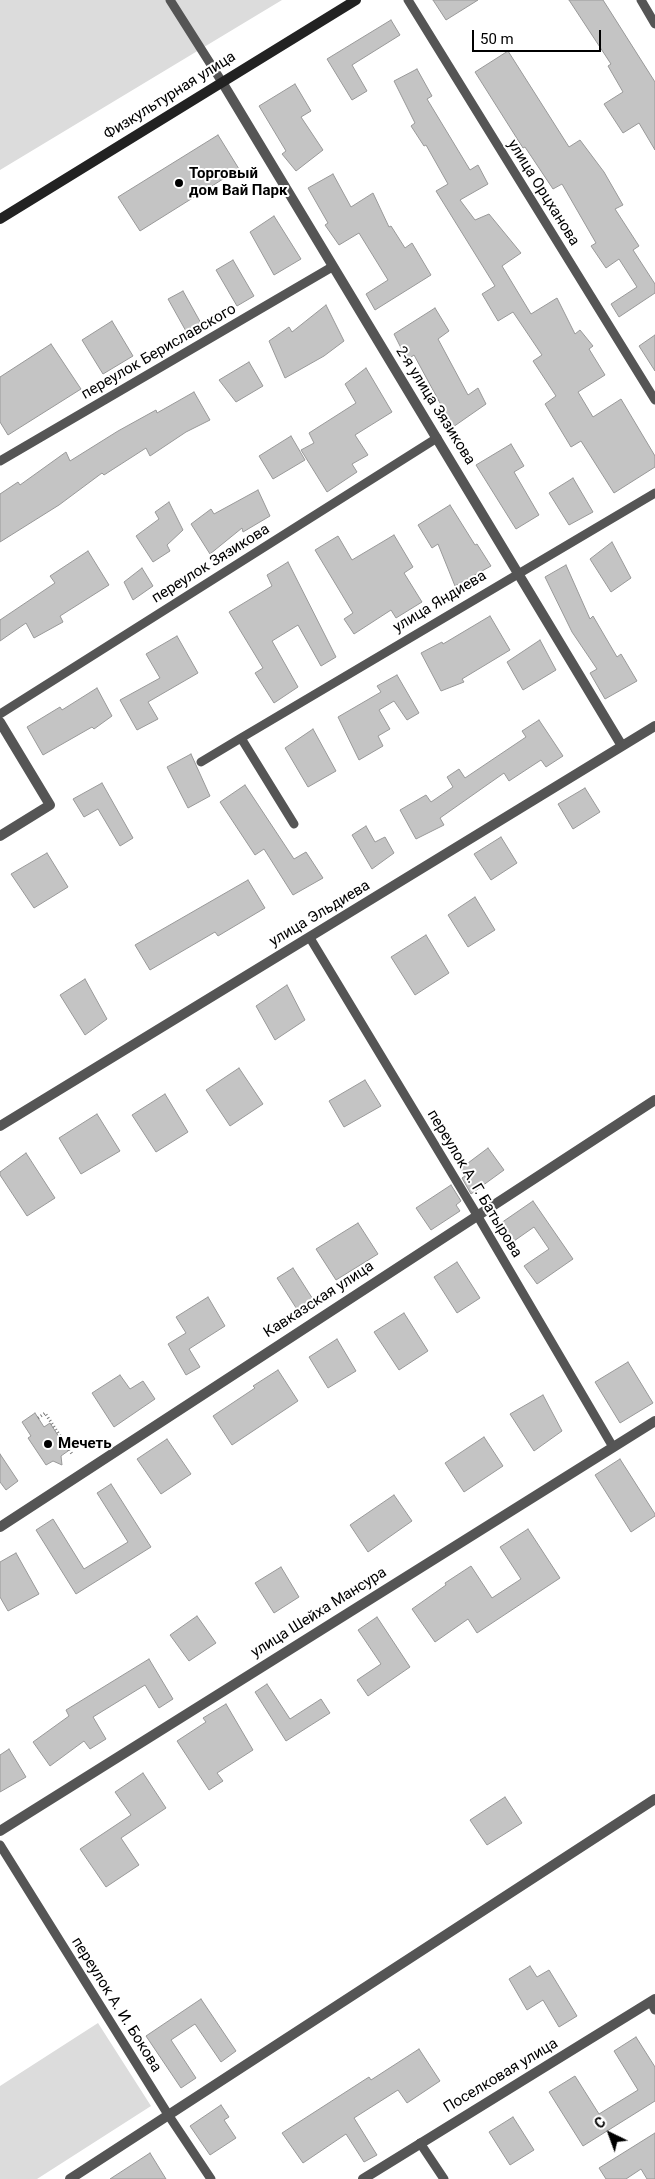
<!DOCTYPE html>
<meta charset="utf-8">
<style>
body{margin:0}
#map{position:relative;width:655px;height:2179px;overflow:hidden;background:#fff;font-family:Roboto,sans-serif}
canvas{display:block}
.north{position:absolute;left:585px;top:2109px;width:50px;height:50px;-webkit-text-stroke:4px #fff;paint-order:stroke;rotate:318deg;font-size:14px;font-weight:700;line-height:20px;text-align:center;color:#000}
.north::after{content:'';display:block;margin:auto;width:18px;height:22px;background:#000;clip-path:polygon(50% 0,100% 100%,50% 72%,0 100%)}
.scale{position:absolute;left:472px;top:30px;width:129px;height:22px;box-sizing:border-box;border:2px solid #000;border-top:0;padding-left:6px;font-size:15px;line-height:18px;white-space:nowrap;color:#000;-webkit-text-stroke:4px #fff;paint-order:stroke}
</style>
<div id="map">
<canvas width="655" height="2179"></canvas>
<div class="north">С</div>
<div class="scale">50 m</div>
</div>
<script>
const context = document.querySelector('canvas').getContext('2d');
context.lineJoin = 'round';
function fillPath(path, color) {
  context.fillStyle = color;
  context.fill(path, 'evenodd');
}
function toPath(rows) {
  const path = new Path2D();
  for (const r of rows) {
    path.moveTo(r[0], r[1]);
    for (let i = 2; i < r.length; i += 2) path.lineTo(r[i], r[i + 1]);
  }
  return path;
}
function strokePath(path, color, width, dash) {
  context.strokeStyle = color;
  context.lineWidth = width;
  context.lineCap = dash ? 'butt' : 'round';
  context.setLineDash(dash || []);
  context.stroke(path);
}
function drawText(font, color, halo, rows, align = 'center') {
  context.font = font + ' Roboto,sans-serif';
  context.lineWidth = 4;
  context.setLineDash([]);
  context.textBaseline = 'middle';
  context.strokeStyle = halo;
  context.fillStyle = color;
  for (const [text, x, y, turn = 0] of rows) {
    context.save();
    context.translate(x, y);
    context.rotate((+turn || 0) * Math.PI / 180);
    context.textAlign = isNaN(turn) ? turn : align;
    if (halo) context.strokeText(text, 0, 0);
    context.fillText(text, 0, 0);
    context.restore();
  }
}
const green = toPath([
 [0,0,282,0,0,170],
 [98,2023,151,2106,37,2179,0,2179,0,2086]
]);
const building = toPath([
 [433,0,478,0,446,20,433,0],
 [569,0,603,0,655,82,655,150,639,123,623,133,604,104,623,92,608,66,611,64,569,0],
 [391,20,400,35,352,65,367,91,352,100,327,59,391,20],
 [508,51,569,147,580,140,604,172,623,205,615,209,639,246,633,250,655,284,655,293,619,317,611,304,637,287,619,259,606,268,591,246,596,243,562,184,553,189,525,147,523,148,475,72,508,51],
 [417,69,432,96,427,99,470,170,478,165,488,184,460,200,475,220,489,214,521,253,502,266,531,314,557,298,575,334,580,330,593,346,589,349,605,375,578,392,593,417,621,399,655,456,655,467,614,493,581,441,571,447,545,404,556,396,533,361,542,355,513,312,498,321,482,294,495,286,436,191,448,184,426,145,424,146,411,126,415,123,394,81,417,69],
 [295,84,311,111,301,117,323,150,296,171,282,154,286,151,259,106,295,84],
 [218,135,239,169,140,231,118,197,218,135],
 [333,174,351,207,373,193,389,227,391,226,405,248,412,243,431,275,375,310,366,294,388,280,359,233,339,245,325,225,328,223,308,188,333,174],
 [274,216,301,259,274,275,250,232,274,216],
 [233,260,254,296,237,306,216,270,233,260],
 [183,291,202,325,187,333,168,299,183,291],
 [326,305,344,341,324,356,285,378,269,341,289,327,292,332,326,305],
 [435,308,449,331,438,339,468,395,478,388,486,404,453,427,414,355,407,360,394,334,435,308],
 [112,321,133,356,103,374,82,340,112,321],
 [655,335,655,371,639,346,655,335],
 [51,344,81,389,8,435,0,422,0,377,51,344],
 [249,362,263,386,236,402,219,380,249,362],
 [366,368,392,412,355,435,368,455,352,464,357,472,327,492,301,450,314,443,309,433,356,403,345,384,366,368],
 [194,392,210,420,186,432,150,456,146,448,104,475,102,473,59,505,0,542,0,494,18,482,20,485,66,452,70,461,118,431,156,410,157,413,194,392],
 [291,436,305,460,273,479,259,456,291,436],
 [511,444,524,466,514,472,539,515,516,529,476,465,511,444],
 [573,478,593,512,569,525,549,493,573,478],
 [258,490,270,516,243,532,242,528,210,554,191,524,211,509,214,514,258,490],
 [169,502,183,530,167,545,170,551,153,562,136,536,159,519,155,512,169,502],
 [450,505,475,545,477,544,491,566,455,586,438,544,432,548,418,525,450,505],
 [394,535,413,567,404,573,422,602,396,618,391,610,354,634,344,619,353,613,315,550,338,536,352,560,394,535],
 [612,542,631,578,611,592,590,559,612,542],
 [88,551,109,585,60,616,63,622,34,638,26,623,0,641,0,620,55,583,50,576,88,551],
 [288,562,336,657,321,666,298,625,272,641,298,687,274,703,255,673,263,668,229,612,272,586,267,575,288,562],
 [566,565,590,619,593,616,617,657,621,654,637,681,605,699,590,673,597,669,572,632,545,577,566,565],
 [142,568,153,586,133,600,124,582,142,568],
 [490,616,510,650,462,679,464,682,441,691,421,653,442,642,443,644,490,616],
 [177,636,198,673,148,702,158,719,137,730,120,700,160,678,146,654,177,636],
 [540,640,556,670,523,690,507,662,540,640],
 [397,675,419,713,407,720,394,701,379,710,390,729,378,736,383,746,359,760,338,717,381,692,377,686,397,675],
 [97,688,112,716,94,729,92,727,43,755,27,727,60,707,62,710,97,688],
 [539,720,563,756,546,767,541,760,509,781,504,773,440,818,444,825,416,839,400,810,426,795,431,802,453,787,447,777,459,769,465,778,526,737,522,731,539,720],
 [313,729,336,771,308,787,285,748,313,729],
 [191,754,210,796,188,808,167,767,191,754],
 [102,783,133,838,120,846,98,809,84,817,73,799,102,783],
 [245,785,294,859,306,852,323,878,293,895,264,849,255,855,220,802,245,785],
 [585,788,600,812,573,829,558,804,585,788],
 [366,826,375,842,385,837,394,853,372,869,352,835,366,826],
 [501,837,517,863,491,880,474,854,501,837],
 [47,853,68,887,34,908,11,874,47,853],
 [248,880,265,908,218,936,215,932,150,970,135,945,248,880],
 [475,897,495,930,468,947,448,915,475,897],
 [426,935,449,973,415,995,391,957,426,935],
 [85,979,107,1019,85,1035,60,995,85,979],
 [287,985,305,1020,275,1040,256,1006,287,985],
 [239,1068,263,1104,230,1126,206,1090,239,1068],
 [365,1080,381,1106,344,1127,329,1101,365,1080],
 [165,1094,188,1132,156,1152,132,1115,165,1094],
 [97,1114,120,1151,81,1174,59,1138,97,1114],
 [488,1148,504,1170,471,1194,462,1178,465,1176,460,1169,488,1148],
 [26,1153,55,1198,27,1216,0,1175,0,1172,26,1153],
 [451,1185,461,1201,456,1205,460,1211,431,1230,416,1208,451,1185],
 [533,1201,573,1259,537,1284,524,1266,549,1249,534,1227,514,1241,501,1223,533,1201],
 [358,1223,378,1254,336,1280,316,1249,358,1223],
 [457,1262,480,1298,457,1313,434,1277,457,1262],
 [293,1268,316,1304,300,1314,277,1278,293,1268],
 [208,1297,225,1326,189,1349,200,1367,186,1375,168,1344,186,1333,176,1317,208,1297],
 [404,1313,428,1351,399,1370,374,1332,404,1313],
 [337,1339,356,1371,328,1388,309,1357,337,1339],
 [628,1362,653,1403,620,1423,595,1382,628,1362],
 [278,1370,298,1401,232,1445,213,1416,255,1388,253,1386,278,1370],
 [120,1375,130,1389,143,1381,155,1399,114,1427,92,1393,120,1375],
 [543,1395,562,1431,534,1451,510,1414,543,1395],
 [35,1413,44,1427,50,1423,68,1451,61,1456,62,1465,53,1461,46,1465,28,1438,31,1436,22,1422,35,1413],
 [484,1437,503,1466,464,1492,445,1463,484,1437],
 [167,1439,191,1474,161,1494,137,1459,167,1439],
 [0,1454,18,1481,6,1490,0,1482,0,1454],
 [620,1459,655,1514,655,1516,631,1532,595,1475,620,1459],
 [111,1484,151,1547,76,1594,36,1530,53,1519,84,1569,128,1542,97,1493,111,1484],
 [394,1495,412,1521,368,1552,350,1525,394,1495],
 [528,1529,560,1578,477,1633,468,1619,435,1642,412,1609,446,1585,445,1583,471,1566,492,1598,521,1579,500,1547,528,1529],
 [16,1553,39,1594,8,1611,0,1597,0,1562,16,1553],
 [281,1567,299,1597,274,1613,255,1583,281,1567],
 [197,1616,216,1643,189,1661,170,1635,197,1616],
 [377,1617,410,1667,368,1696,357,1680,381,1664,358,1630,377,1617],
 [149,1659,173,1699,159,1708,145,1685,93,1717,106,1739,90,1749,84,1741,50,1766,33,1742,69,1716,66,1710,149,1659],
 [267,1684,290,1719,321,1699,330,1713,286,1741,255,1692,267,1684],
 [226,1704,253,1750,217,1773,223,1781,209,1790,177,1741,206,1722,203,1718,226,1704],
 [9,1749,26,1777,0,1792,0,1755,9,1749],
 [143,1773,166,1808,121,1838,139,1865,106,1887,80,1849,131,1815,115,1792,143,1773],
 [505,1797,522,1823,487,1845,470,1820,505,1797],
 [530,1966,537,1977,549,1970,577,2016,559,2027,543,2000,527,2010,509,1979,530,1966],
 [201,1999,236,2051,221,2062,195,2024,171,2040,196,2078,181,2088,146,2036,201,1999],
 [636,2037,655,2067,655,2101,583,2146,549,2092,575,2076,599,2114,638,2090,614,2051,636,2037],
 [419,2049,440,2081,407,2103,398,2090,354,2118,377,2155,364,2162,346,2134,303,2163,282,2133,369,2077,371,2080,419,2049],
 [221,2105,229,2117,224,2120,236,2138,210,2155,190,2126,221,2105],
 [513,2117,534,2150,510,2165,489,2132,513,2117],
 [655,2133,655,2179,647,2179,641,2169,626,2179,606,2179,599,2168,655,2133],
 [150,2153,166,2179,110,2179,150,2153]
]);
const path = toPath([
 [38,1418,45,1413,72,1454]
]);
const lane = toPath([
 [170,0,222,82],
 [408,0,655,400],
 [641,0,655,24],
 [0,461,332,267],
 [0,714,437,438],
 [201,762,241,738],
 [294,824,241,738,655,493],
 [310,938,477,1215,613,1447],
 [0,1845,169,2116,211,2179],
 [651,2002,655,2010],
 [420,2143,444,2179]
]);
const street = toPath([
 [222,82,622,746],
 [0,722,50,805,0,836],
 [0,1126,655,726],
 [0,1527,655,1100],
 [0,1831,655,1421],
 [70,2179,655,1799],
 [363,2179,655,1999]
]);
const secondary = toPath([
 [0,219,356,0]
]);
const markers = [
 [179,183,5,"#000"],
 [48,1444,5,"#000"]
];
const streetNames = [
 ["Физкультурная улица",170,96,-32],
 ["улица Орцханова",543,193,58],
 ["переулок Бериславского",159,352,-30],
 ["2-я улица Зязикова",435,406,58],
 ["переулок Зязикова",211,564,-32],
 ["улица Яндиева",440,602,-31],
 ["улица Эльдиева",320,914,-31],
 ["переулок А. Г. Батырова",474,1184,59],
 ["Кавказская улица",319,1300,-33],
 ["улица Шейха Мансура",319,1613,-32],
 ["переулок А. И. Бокова",116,2005,58],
 ["Поселковая улица",501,2076,-31]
];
const poiNames = [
 ["Торговый",189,174],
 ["дом Вай Парк",189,191],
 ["Мечеть",58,1444]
];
fillPath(green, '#dcdcdc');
fillPath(building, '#c4c4c4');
strokePath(building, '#999', 1);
strokePath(path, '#777', 3, [1, 2.5]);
strokePath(lane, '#555', 9);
strokePath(street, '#555', 10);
strokePath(secondary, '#222', 10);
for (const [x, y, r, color] of markers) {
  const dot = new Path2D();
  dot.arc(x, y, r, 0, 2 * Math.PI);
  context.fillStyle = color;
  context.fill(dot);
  strokePath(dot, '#fff', 2);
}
drawText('15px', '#000', '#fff', streetNames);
drawText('bold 15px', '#000', '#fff', poiNames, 'left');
</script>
